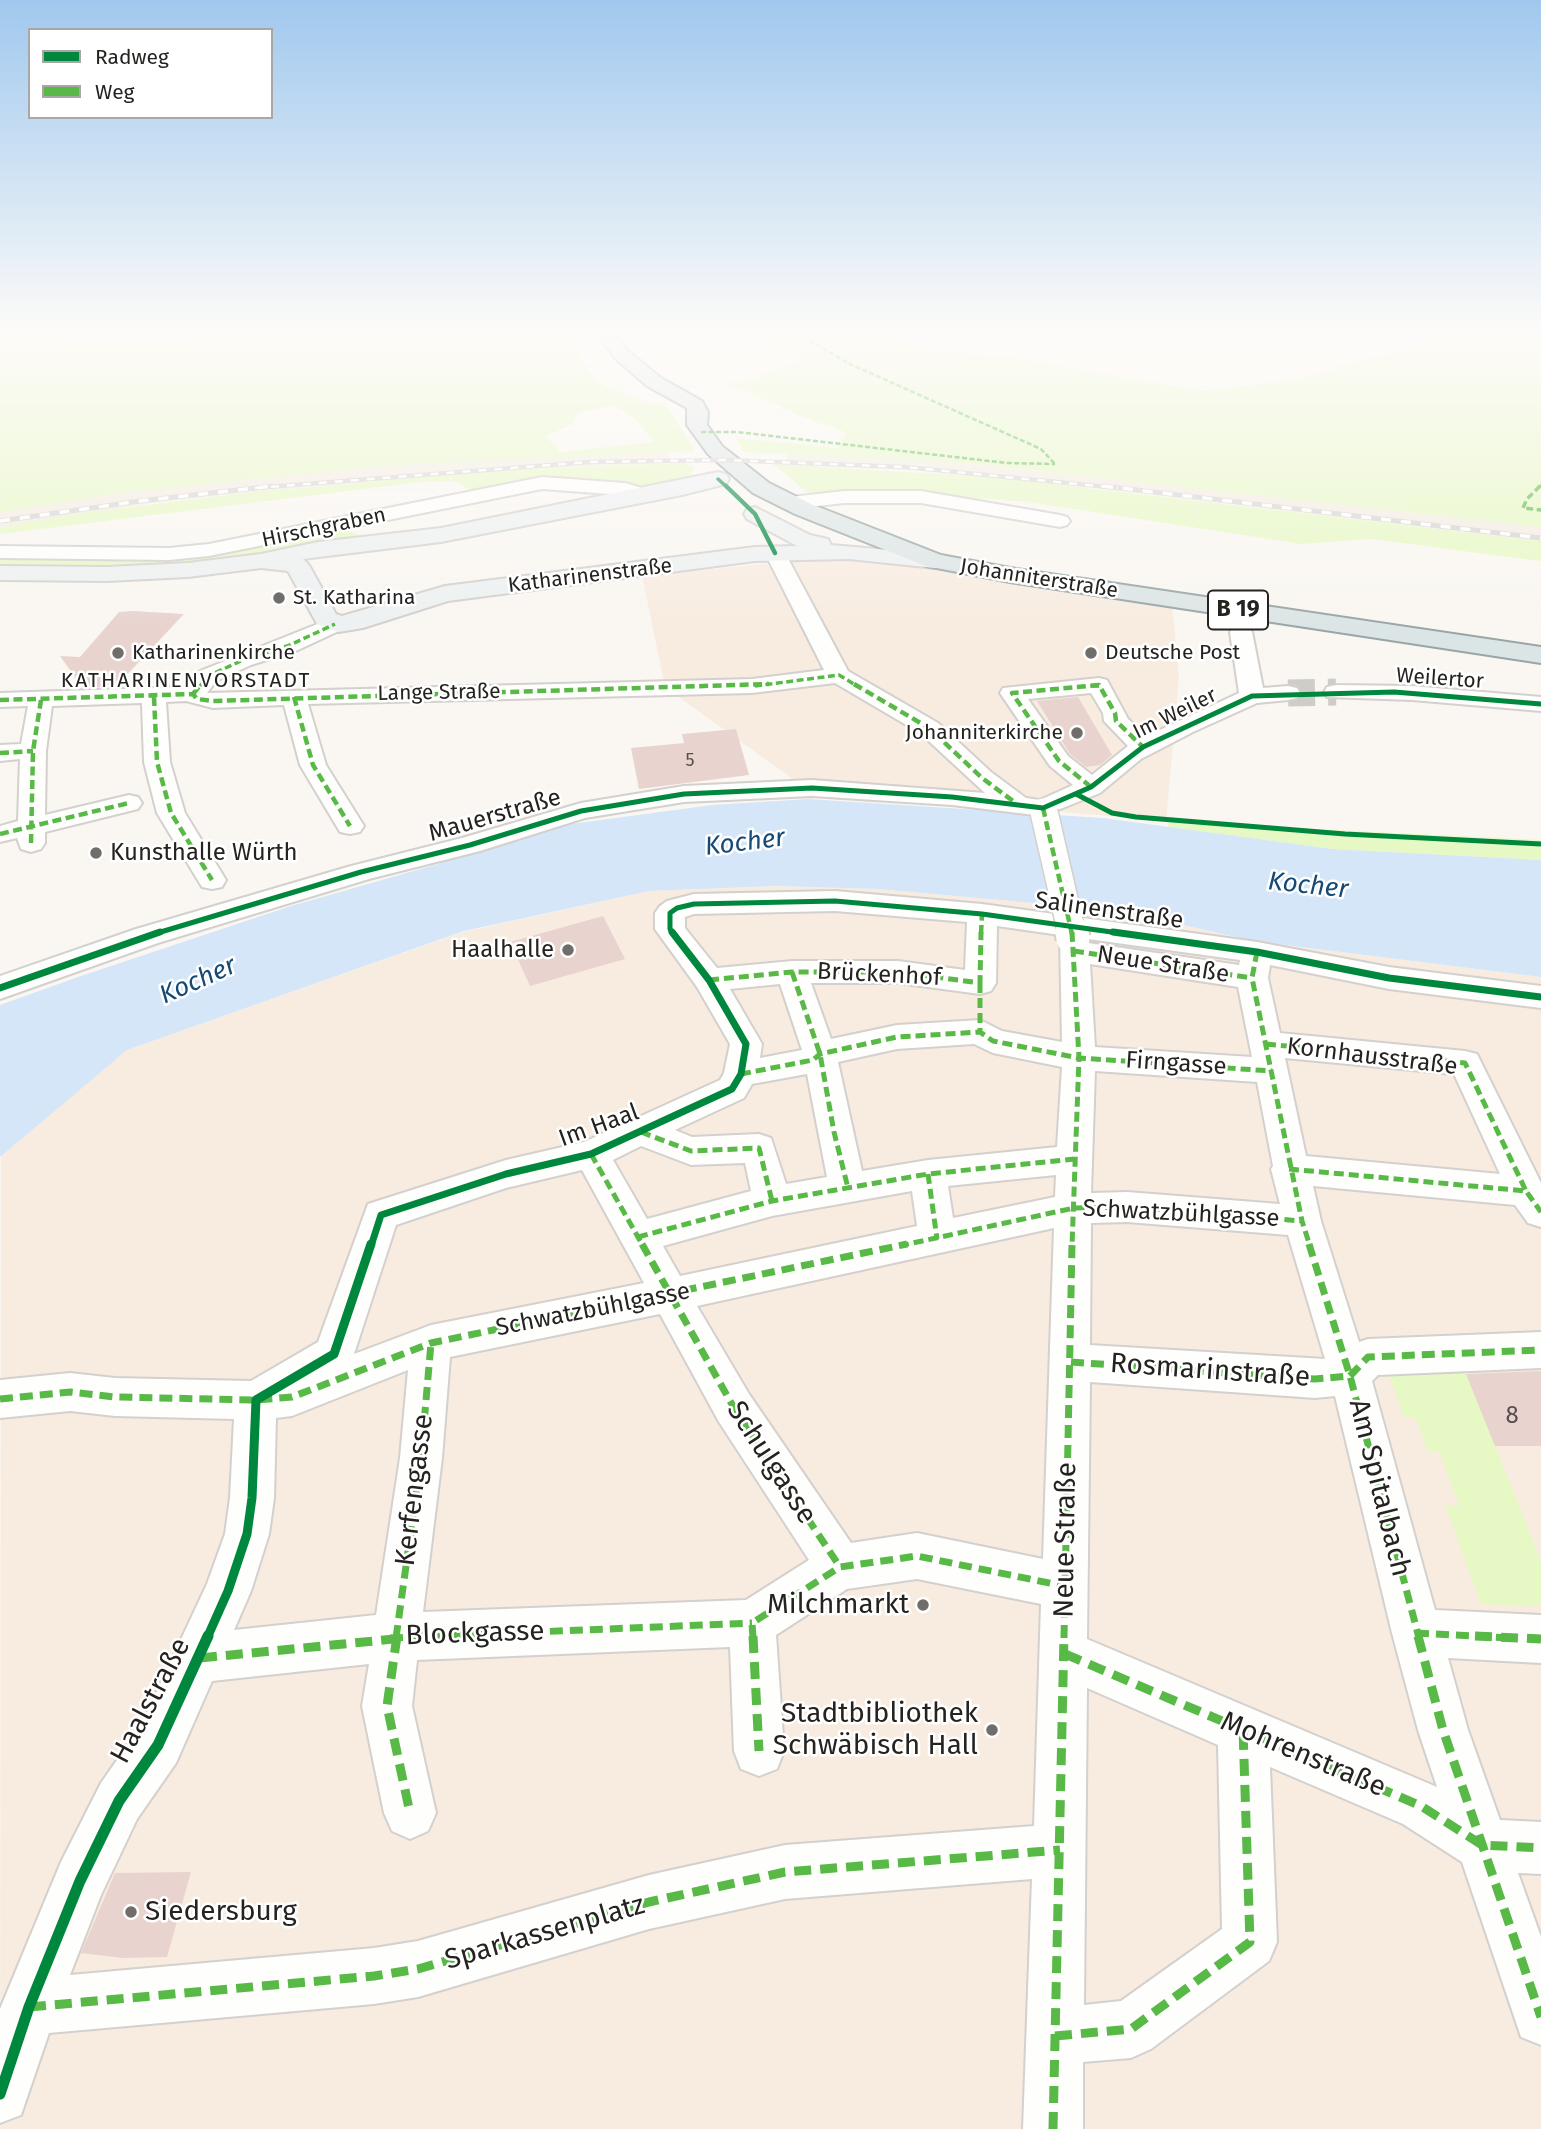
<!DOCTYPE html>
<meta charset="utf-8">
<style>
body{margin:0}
#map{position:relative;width:1541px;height:2129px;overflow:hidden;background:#faf7f2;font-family:"Fira Sans",sans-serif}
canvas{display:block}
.legend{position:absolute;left:28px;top:28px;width:245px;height:91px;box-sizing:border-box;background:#fff;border:2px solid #a8a7a6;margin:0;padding:9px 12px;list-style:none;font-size:21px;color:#252320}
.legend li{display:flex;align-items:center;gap:14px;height:35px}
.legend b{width:35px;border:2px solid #a8a7a6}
</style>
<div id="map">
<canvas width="1541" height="2129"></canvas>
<ul class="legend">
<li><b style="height:9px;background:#00873e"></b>Radweg</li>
<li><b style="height:9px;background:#58b947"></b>Weg</li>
</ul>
</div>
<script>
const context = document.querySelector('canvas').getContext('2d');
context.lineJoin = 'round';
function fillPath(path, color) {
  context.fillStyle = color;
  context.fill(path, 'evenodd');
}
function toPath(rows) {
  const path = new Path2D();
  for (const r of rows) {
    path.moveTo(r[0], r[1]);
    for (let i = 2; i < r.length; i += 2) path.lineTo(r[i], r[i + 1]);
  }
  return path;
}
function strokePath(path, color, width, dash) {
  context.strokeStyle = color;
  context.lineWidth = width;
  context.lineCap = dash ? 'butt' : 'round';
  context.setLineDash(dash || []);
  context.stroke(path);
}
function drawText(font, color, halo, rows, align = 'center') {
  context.font = font + ' "Fira Sans",sans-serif';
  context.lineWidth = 5;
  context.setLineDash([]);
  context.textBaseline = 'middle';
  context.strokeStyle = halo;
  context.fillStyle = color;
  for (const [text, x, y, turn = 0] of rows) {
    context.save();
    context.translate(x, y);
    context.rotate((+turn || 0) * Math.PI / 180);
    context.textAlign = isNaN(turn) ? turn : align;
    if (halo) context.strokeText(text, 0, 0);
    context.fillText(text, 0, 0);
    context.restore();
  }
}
const commercial = toPath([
 [901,557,992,579,1172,604,1179,677,1166,821,808,790,665,687,642,576,792,561],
 [776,886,878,889,1123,911,1253,941,1541,977,1541,2129,0,2129,1,1154,127,1050,463,932,649,891]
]);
const built = toPath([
 [646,452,669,452,668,463,503,470,253,492,153,503,0,528,0,512,129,492,395,465],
 [787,453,964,463,1541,527,1541,541,1063,484,925,471,786,465]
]);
const green = toPath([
 [0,330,71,330,56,343,214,338,217,330,581,330,584,335,579,342,581,360,598,382,648,403,666,404,695,451,395,465,129,492,0,512],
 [613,405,631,415,655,442,560,452,546,436,574,423,578,413],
 [645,330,892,330,898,337,918,347,1013,358,1203,391,1298,379,1432,341,1406,330,1541,330,1541,527,964,463,743,452,737,438,838,448,847,433,803,417,727,383,741,382,805,360,748,341,662,345],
 [683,463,694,467,688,482,649,492,598,484,474,493,457,482,421,482,0,534,0,528,74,514,253,492,503,470],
 [773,464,993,477,1541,541,1541,561,1370,539,1301,544,1029,502,949,496,813,493,807,492],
 [343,529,362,536,333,539,249,559,179,567,0,569,0,555,139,559],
 [1169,822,1541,840,1541,860,1332,849,1168,827],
 [1384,1361,1462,1362,1541,1561,1541,1606,1481,1604,1445,1505,1459,1505,1440,1452,1428,1452,1416,1418,1404,1418]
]);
const water = toPath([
 [808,799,1103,818,1332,849,1541,860,1541,977,1253,941,1123,911,878,889,776,886,649,891,464,931,127,1050,0,1157,0,1005,78,977,291,906,438,864,473,849,564,825,712,805]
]);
const building = toPath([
 [133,611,184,614,122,680,104,687,83,688,60,656,80,657,119,612],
 [1078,697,1112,755,1100,765,1086,767,1070,754,1037,701],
 [736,729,749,775,639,789,631,748,684,743,682,734],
 [603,916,625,959,530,986,510,942],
 [1541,1371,1541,1446,1495,1446,1466,1374],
 [191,1872,167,1957,123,1958,81,1953,115,1873]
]);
const streetTunnel = toPath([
 [1288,693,1336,692]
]);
const street = toPath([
 [1084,330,1205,330,1197,335,1138,339,1092,335,1084,330],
 [542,477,625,483,652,491,655,495,645,501,623,495,542,489,209,556,169,560,0,558,0,546,169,548,209,544,542,477],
 [844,491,921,491,1060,515,1067,517,1070,521,1067,525,1060,527,921,503,844,503,791,509,781,503,791,497,844,491],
 [775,547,782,549,785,553,848,671,938,723,991,772,1026,798,1040,800,1073,785,1050,766,1000,693,1003,688,1099,678,1107,680,1128,719,1147,736,1239,693,1230,632,1233,627,1241,625,1249,627,1252,632,1263,688,1288,686,1297,688,1300,693,1297,698,1288,700,1257,703,1193,732,1141,759,1100,793,1043,816,952,805,812,796,684,802,585,818,480,851,369,879,158,943,0,999,0,976,136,929,351,866,462,838,581,803,684,786,812,780,985,793,920,733,835,683,752,693,308,704,326,765,364,826,360,832,350,834,340,832,300,765,284,705,213,708,186,701,166,702,170,762,185,813,226,880,222,887,212,889,202,887,157,813,144,762,142,703,52,706,46,751,45,815,129,795,138,797,142,803,138,809,45,832,45,843,41,849,31,852,21,849,17,838,0,842,0,826,18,821,20,759,0,761,0,745,21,744,28,706,0,707,0,693,186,687,200,671,335,617,343,619,346,624,343,629,298,650,251,665,216,681,207,693,752,679,824,670,765,553,768,549,775,547],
 [1091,693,1103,713,1104,721,1128,746,1092,775,1068,756,1028,699,1091,693],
 [1336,685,1412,686,1541,697,1541,711,1412,700,1327,697,1324,692,1327,687,1336,685],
 [835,891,982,904,1257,942,1389,967,1541,986,1541,1008,1389,989,1270,965,1268,978,1280,1033,1465,1051,1477,1054,1541,1183,1541,1227,1528,1223,1515,1205,1313,1186,1321,1221,1359,1342,1368,1339,1541,1332,1541,1368,1378,1375,1372,1381,1435,1610,1541,1615,1541,1663,1448,1658,1468,1730,1500,1820,1541,1822,1541,1874,1518,1873,1541,1937,1541,2045,1521,2037,1462,1862,1403,1824,1270,1767,1277,1942,1269,1961,1151,2049,1131,2058,1083,2062,1083,2129,1023,2129,1032,1879,785,1899,649,1929,418,1997,374,2004,49,2033,21,2115,0,2123,0,2009,61,1862,101,1783,140,1727,207,1584,225,1534,230,1498,234,1419,115,1416,70,1411,0,1418,0,1380,70,1373,115,1378,251,1381,318,1342,368,1204,506,1160,584,1142,720,1080,724,1073,730,1044,697,987,655,929,655,913,660,906,667,901,694,894,835,891],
 [835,911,967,922,965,970,898,961,792,961,717,968,685,928,685,917,694,914,835,911],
 [997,926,1060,935,1062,1042,1002,1031,980,1020,897,1025,831,1039,811,983,898,983,980,994,991,991,996,983,997,926],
 [1088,939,1240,960,1239,965,1088,943,1088,939],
 [1090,964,1238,987,1252,1057,1095,1047,1090,964],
 [780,984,802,1050,760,1058,762,1044,730,989,780,984],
 [974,1044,993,1053,1062,1067,1057,1147,928,1160,862,1171,838,1062,897,1049,974,1044],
 [1285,1058,1454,1074,1500,1174,1306,1156,1285,1058],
 [1095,1071,1257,1082,1273,1166,1271,1169,1280,1204,1127,1192,1091,1193,1095,1071],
 [807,1074,827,1177,786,1184,771,1138,759,1134,692,1137,675,1130,744,1098,752,1084,807,1074],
 [641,1146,691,1165,745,1163,751,1191,647,1219,613,1160,641,1146],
 [582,1170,644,1283,431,1325,354,1354,396,1225,506,1188,582,1170],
 [1056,1175,1055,1197,953,1218,948,1186,1056,1175],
 [912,1191,917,1226,680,1276,663,1246,772,1216,912,1191],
 [1127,1222,1288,1235,1325,1359,1090,1345,1091,1223,1127,1222],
 [1054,1228,1043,1559,917,1533,851,1543,749,1394,697,1306,1054,1228],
 [660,1314,719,1422,809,1560,746,1600,423,1612,442,1458,450,1357,660,1314],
 [408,1370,400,1458,376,1615,234,1630,251,1591,269,1534,274,1498,276,1418,292,1416,408,1370],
 [1090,1382,1315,1398,1335,1396,1392,1633,1418,1730,1437,1787,1087,1639,1090,1382],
 [917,1579,1041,1604,1034,1826,785,1845,649,1875,418,1941,374,1948,70,1975,101,1895,137,1819,176,1763,212,1681,369,1664,362,1706,384,1813,392,1831,410,1839,428,1831,436,1813,412,1706,417,1660,730,1647,734,1751,741,1769,759,1776,777,1769,784,1751,776,1635,847,1589,917,1579],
 [1087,1688,1218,1745,1222,1929,1121,2001,1084,2005,1087,1688]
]);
const secondary = toPath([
 [718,472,726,474,729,479,726,484,682,495,441,542,303,559,309,565,336,614,342,616,445,586,755,547,797,546,747,519,744,514,747,509,755,507,810,535,828,539,831,545,935,554,944,556,947,561,944,566,935,568,849,559,755,561,448,601,363,628,339,632,317,624,288,571,261,568,188,577,107,581,0,580,0,566,107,567,188,563,261,554,318,542,441,528,718,472]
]);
const primary = toPath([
 [594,330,612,330,628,351,661,378,702,401,708,412,707,425,722,446,769,483,811,504,941,555,1010,568,1541,647,1541,663,1010,582,926,566,795,514,753,493,708,454,687,425,687,408,647,386,616,359,594,330]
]);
const railFar1 = toPath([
 [255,488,589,462,725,460,905,467,1118,488]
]);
const rail = toPath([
 [1103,486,1541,538],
 [0,521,140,501,273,486]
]);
const streetBridgeFar1 = toPath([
 [1044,812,1072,934]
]);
const streetBridge = toPath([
 [1072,932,1073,938]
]);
const quietFar5 = toPath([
 [790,330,852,365,1041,449,1055,464],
 [701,432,737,432,1007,463,1055,464],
 [1538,488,1541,485]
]);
const quietFar4 = toPath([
 [1540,486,1527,499,1523,508,1541,510],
 [200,686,208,676,243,660,290,645,335,624],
 [755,686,839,675,857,686],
 [1092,686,1099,686]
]);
const quietFar3 = toPath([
 [854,684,929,728,982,778,1013,801],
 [193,694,201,684],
 [154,697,157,762,171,813,212,880],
 [294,697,313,765,350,826],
 [0,700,193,694,197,699,213,701,769,684],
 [0,753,33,751],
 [1091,787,1059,761,1012,693,1099,685,1115,713,1116,721,1143,747],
 [1043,808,1072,934],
 [0,834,129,803],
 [31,843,33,751,41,700],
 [981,934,982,914]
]);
const quietFar2 = toPath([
 [1072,932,1079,1058,1072,1246],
 [1074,951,1252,978],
 [1257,952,1252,978,1302,1221,1310,1246],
 [792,972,820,1054,834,1132,848,1188],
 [709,980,792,972,898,972,980,983,981,932],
 [980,983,980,1032],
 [1266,1044,1465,1063,1526,1191],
 [741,1074,813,1060,820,1054,897,1037,980,1032,993,1041,1079,1058,1272,1071],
 [641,1132,691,1151,759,1148,772,1201],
 [591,1154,643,1246],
 [1289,1169,1526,1191,1541,1212],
 [928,1174,937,1239],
 [638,1237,772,1201,928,1174,1074,1159],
 [899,1246,1074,1208,1127,1207,1302,1221]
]);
const quietFar1 = toPath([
 [642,1244,734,1408,840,1567],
 [1309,1244,1350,1376,1419,1638],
 [1071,1362,1315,1379,1350,1376],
 [1350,1376,1368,1357,1541,1350],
 [0,1399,70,1392,115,1397,256,1400,292,1397,431,1343,907,1244],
 [1416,1633,1511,1638],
 [390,1638,752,1623],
 [396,1638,421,1458,431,1343],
 [753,1638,752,1623,840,1567,917,1556,1064,1586],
 [1064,1638,1072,1244]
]);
const quiet = toPath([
 [397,1636,387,1706,410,1813],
 [753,1636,759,1751],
 [1418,1636,1443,1730,1541,2017],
 [1475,1636,1541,1639],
 [1065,1654,1421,1806,1482,1845,1541,1848],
 [200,1658,425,1636],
 [29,2007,374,1976,418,1969,649,1902,785,1872,1060,1850],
 [1055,2036,1131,2029,1250,1942,1243,1729],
 [1053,2129,1064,1636]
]);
const cyclewayFar5 = toPath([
 [718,479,728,488]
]);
const cyclewayFar4 = toPath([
 [726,486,755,514,775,553]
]);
const cyclewayFar3 = toPath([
 [1076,794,1112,813,1136,817,1345,834,1541,844],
 [154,934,361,872,470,845,581,811,684,794,812,788,952,797,1043,808,1091,787,1143,747,1252,696,1394,692,1541,704],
 [673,934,670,929,670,913,677,908,694,904,835,901,982,914,1126,934]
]);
const cyclewayFar2 = toPath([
 [1113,932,1257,952,1389,978,1541,997],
 [0,988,160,932],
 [371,1246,381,1215,506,1174,591,1154,732,1089,741,1074,746,1044,709,980,672,932]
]);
const cyclewayFar1 = toPath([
 [207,1638,228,1591,247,1534,252,1498,256,1400,334,1354,371,1244]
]);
const cycleway = toPath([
 [0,2094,29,2007,80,1881,119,1801,158,1745,208,1636]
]);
const markers = [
 [279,598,7,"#706d6a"],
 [118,653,7,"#706d6a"],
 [1091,653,7,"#706d6a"],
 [1077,733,7,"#706d6a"],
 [96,853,7,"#706d6a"],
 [568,950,7,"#706d6a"],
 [923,1605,7,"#706d6a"],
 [992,1730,7,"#706d6a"],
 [131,1912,7,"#706d6a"]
];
const farNumbernames = [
 ["5",690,761]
];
const farStreetnames = [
 ["Hirschgraben",324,528,-12],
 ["Katharinenstraße",590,576,-7],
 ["Johanniterstraße",1039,579,9],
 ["Weilertor",1440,679,4],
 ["Lange Straße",439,693,-1],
 ["Im Weiler",1175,714,-26]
];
const farPoinames = [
 ["St. Katharina",293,598],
 ["Katharinenkirche",132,653],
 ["Deutsche Post",1105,653],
 ["Johanniterkirche",1063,733,"right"]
];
const farNeighbourhoodnames = [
 ["KATHARINENVORSTADT",186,681]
];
const shields = [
 [1238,610,60]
];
const shieldNames = [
 ["B 19",1238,610]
];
const streetNames = [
 ["Mauerstraße",495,816,-16],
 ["Salinenstraße",1109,911,8],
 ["Neue Straße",1163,965,9],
 ["Brückenhof",879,975,3],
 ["Kornhausstraße",1372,1057,7],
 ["Firngasse",1176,1064,4],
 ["Im Haal",599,1126,-20],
 ["Schwatzbühlgasse",1181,1214,3],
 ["Schwatzbühlgasse",593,1310,-11]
];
const poiNames = [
 ["Kunsthalle Würth",110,853],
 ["Haalhalle",554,950,"right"]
];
const nearNumbernames = [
 ["8",1512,1416]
];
const waterNames = [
 ["Kocher",745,843,-7],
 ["Kocher",1308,886,6],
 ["Kocher",198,981,-24]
];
const nearStreetnames = [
 ["Rosmarinstraße",1210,1371,4],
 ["Schulgasse",771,1463,57],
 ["Am Spitalbach",1379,1488,76],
 ["Kerfengasse",415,1490,-83],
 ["Neue Straße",1066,1540,-89],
 ["Blockgasse",475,1634,-2],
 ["Haalstraße",151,1701,-62],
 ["Mohrenstraße",1303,1755,23],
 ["Sparkassenplatz",545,1933,-16]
];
const nearPoinames = [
 ["Milchmarkt",909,1605],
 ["Stadtbibliothek",978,1714],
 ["Schwäbisch Hall",978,1746],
 ["Siedersburg",145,1912,"left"]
];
fillPath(commercial, '#f8ece1');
fillPath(built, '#f3ece1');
fillPath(green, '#e6f8c3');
fillPath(water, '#d4e6f8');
fillPath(building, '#e8d3cf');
strokePath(streetTunnel, '#cfcdc8', 27, [27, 13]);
strokePath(street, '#d3d0cd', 4);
strokePath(secondary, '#d3d0cd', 4);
strokePath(primary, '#98a6a5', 4);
fillPath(street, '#fefefd');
fillPath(secondary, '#edf1f1');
fillPath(primary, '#dce5e5');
strokePath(railFar1, '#d5d4d3', 4.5);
strokePath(rail, '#d5d4d3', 5);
strokePath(railFar1, '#fff', 2.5, [8]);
strokePath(rail, '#fff', 3.5, [10]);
strokePath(streetBridgeFar1, '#d3d0cd', 30, []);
strokePath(streetBridge, '#d3d0cd', 37, []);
strokePath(streetBridgeFar1, '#fefefd', 27);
strokePath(streetBridge, '#fefefd', 33);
strokePath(quietFar5, '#58b947', 2.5, [5, 2.5]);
strokePath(quietFar4, '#58b947', 3.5, [7, 3.5]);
strokePath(quietFar3, '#58b947', 4.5, [9, 4.5]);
strokePath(quietFar2, '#58b947', 5, [10, 5]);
strokePath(quietFar1, '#58b947', 7, [13, 7]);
strokePath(quiet, '#58b947', 9, [17, 9]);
strokePath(cyclewayFar5, '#00873e', 3.5);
strokePath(cyclewayFar4, '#00873e', 4.5);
strokePath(cyclewayFar3, '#00873e', 5);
strokePath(cyclewayFar2, '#00873e', 7);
strokePath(cyclewayFar1, '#00873e', 9);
strokePath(cycleway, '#00873e', 11);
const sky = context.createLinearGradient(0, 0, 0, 628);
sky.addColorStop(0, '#a0c8ee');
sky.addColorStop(0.53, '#fdfbf9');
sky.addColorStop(1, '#fdfbf900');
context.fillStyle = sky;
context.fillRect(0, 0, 1541, 628);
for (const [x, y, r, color] of markers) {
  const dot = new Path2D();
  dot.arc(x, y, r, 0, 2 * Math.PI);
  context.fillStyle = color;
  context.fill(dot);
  strokePath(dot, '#fff', 2.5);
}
drawText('18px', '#564f4c', null, farNumbernames);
drawText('21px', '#252320', '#fff', farStreetnames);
drawText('21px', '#252320', '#fff', farPoinames, 'left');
context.letterSpacing = '2px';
drawText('21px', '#252320', '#fff', farNeighbourhoodnames);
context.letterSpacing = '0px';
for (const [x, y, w] of shields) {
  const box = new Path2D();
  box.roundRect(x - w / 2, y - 19.5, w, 39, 5);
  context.fillStyle = '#fff';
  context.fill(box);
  strokePath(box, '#252320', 2);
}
drawText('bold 23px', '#252320', null, shieldNames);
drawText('24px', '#252320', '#fff', streetNames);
drawText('24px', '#252320', '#fff', poiNames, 'left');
drawText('24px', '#564f4c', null, nearNumbernames);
drawText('italic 26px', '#154a75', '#fff', waterNames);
drawText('28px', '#252320', '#fff', nearStreetnames);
drawText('28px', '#252320', '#fff', nearPoinames, 'right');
</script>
